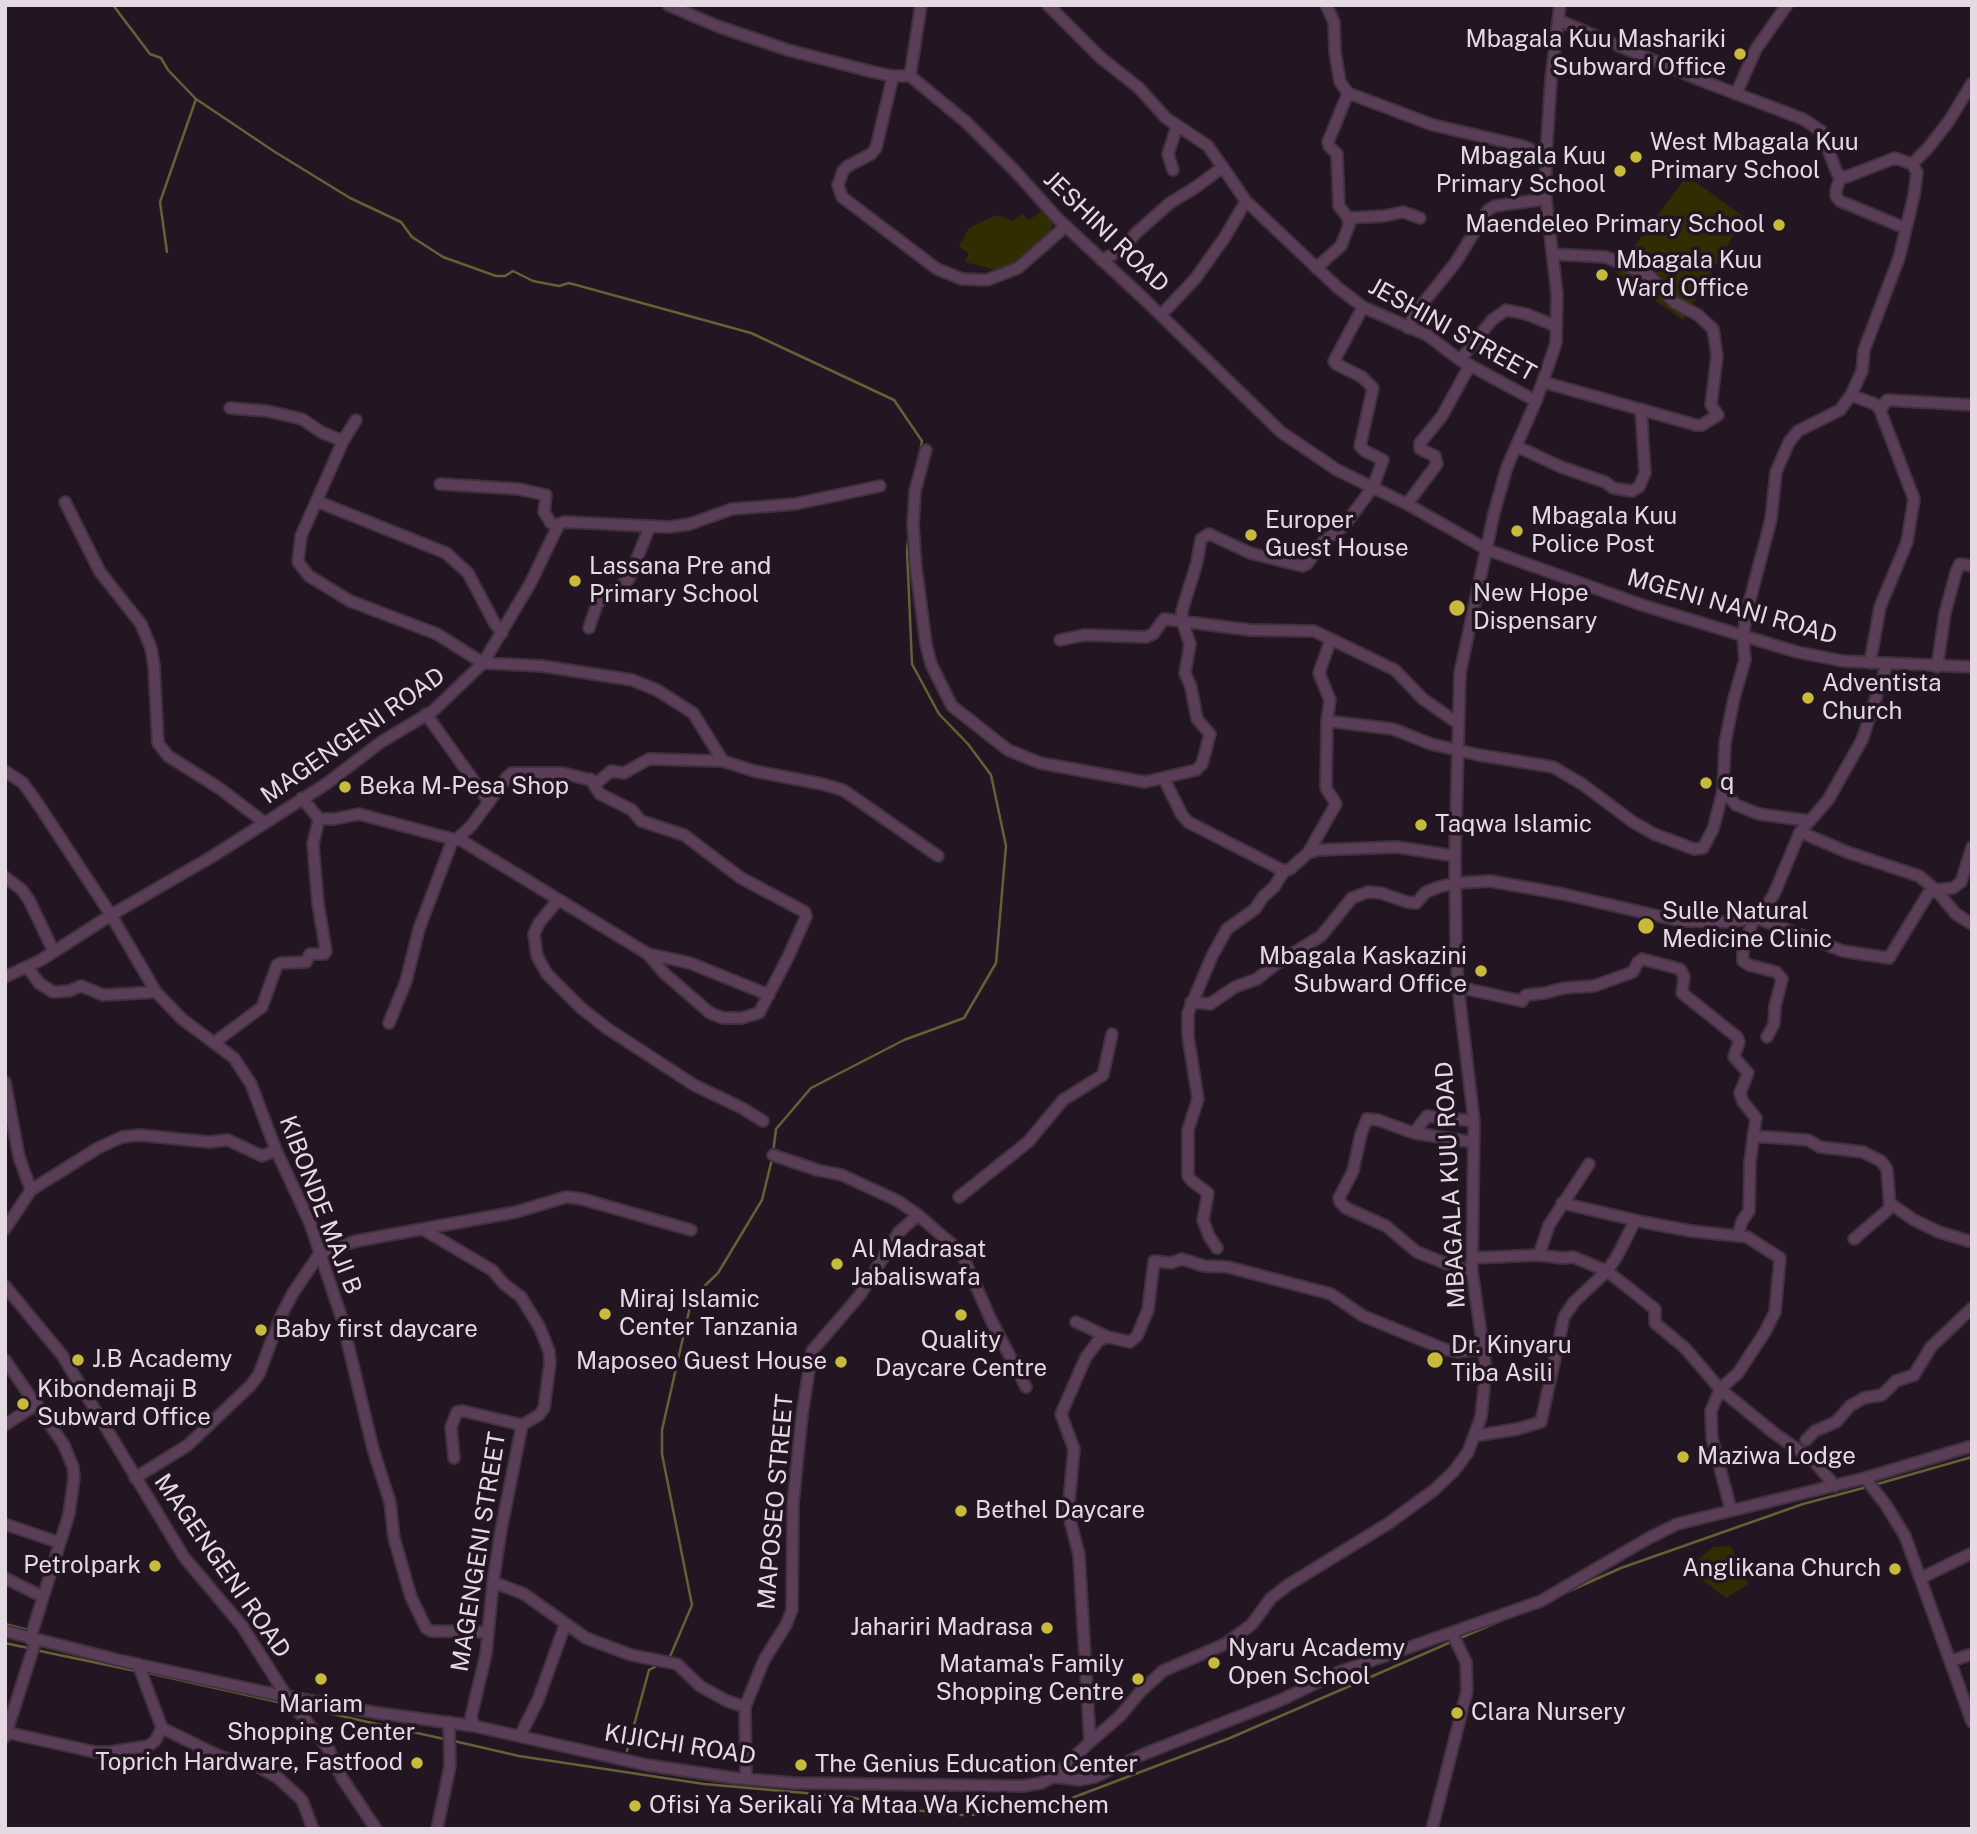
<!DOCTYPE html>
<style>
body{margin:0}
#map{position:relative;width:1977px;height:1834px;overflow:hidden;background:#241523;font-family:"Public Sans",sans-serif}
canvas{display:block}
.frame{position:absolute;inset:0;border:7px solid #e5dae4;pointer-events:none}
</style>
<div id="map">
<canvas width="1977" height="1834"></canvas>
<div class="frame"></div>
</div>
<script>
const context = document.querySelector('canvas').getContext('2d');
context.lineJoin = 'round';
function fillPath(path, color) {
  context.fillStyle = color;
  context.fill(path, 'evenodd');
}
function toPath(rows) {
  const path = new Path2D();
  for (const r of rows) {
    path.moveTo(r[0], r[1]);
    for (let i = 2; i < r.length; i += 2) path.lineTo(r[i], r[i + 1]);
  }
  return path;
}
function strokePath(path, color, width, dash) {
  context.strokeStyle = color;
  context.lineWidth = width;
  context.lineCap = dash ? 'butt' : 'round';
  context.setLineDash(dash || []);
  context.stroke(path);
}
function drawText(font, color, halo, rows, align = 'center') {
  context.font = font + ' "Public Sans",sans-serif';
  context.lineWidth = 7;
  context.setLineDash([]);
  context.textBaseline = 'middle';
  context.strokeStyle = halo;
  context.fillStyle = color;
  for (const [text, x, y, turn = 0] of rows) {
    context.save();
    context.translate(x, y);
    context.rotate((+turn || 0) * Math.PI / 180);
    context.textAlign = isNaN(turn) ? turn : align;
    if (halo) context.strokeText(text, 0, 0);
    context.fillText(text, 0, 0);
    context.restore();
  }
}
const green = toPath([
 [1687,176,1744,217,1683,320,1615,272],
 [1043,210,1050,218,1052,226,1049,237,1023,264,995,274,992,269,965,262,969,254,959,246,969,228,997,215,1012,221,1022,214,1029,220],
 [1731,1546,1748,1584,1726,1598,1695,1574,1698,1560,1713,1547]
]);
const stream = toPath([
 [113,5,150,54,161,58,168,70,196,99,275,152,350,198,401,222,412,237,443,257,496,276,505,276,513,271,533,281,559,286,569,283,751,333,894,400,922,441,920,452],
 [167,252,160,202,196,99],
 [773,1153,776,1129,811,1088,904,1040,964,1018,996,963,1006,846,991,775,968,744,939,714,912,664,907,550,909,534],
 [1874,1485,1972,1457],
 [1567,1592,1621,1568,1803,1504,1867,1487],
 [5,1624,28,1630],
 [1458,1639,1500,1621],
 [5,1643,28,1648],
 [40,1651,136,1671],
 [669,1659,692,1605,662,1454,662,1430,692,1298,718,1273,762,1200,772,1159],
 [144,1672,287,1704],
 [251,1684,279,1689],
 [289,1691,336,1700],
 [301,1707,444,1739],
 [454,1741,519,1756,704,1784,850,1797,904,1809,959,1815,1002,1814,1056,1804,1230,1738,1451,1642],
 [627,1751,649,1670,660,1664]
]);
const minor = toPath([
 [668,5,717,26,788,50,873,72,893,76,910,76,966,122,1015,171,1058,219,1141,296,1281,432,1337,470,1407,504,1488,550,1642,605,1797,652,1843,661,1972,667],
 [1048,5,1101,58,1139,88,1166,118,1208,146,1246,201,1337,287,1363,307,1427,335,1460,360,1536,401],
 [1326,5,1334,22,1335,52,1340,82,1348,93,1433,125,1523,146,1546,156],
 [893,76,876,148,871,154,848,166,843,171,838,185,842,197,937,269,962,279,987,280,1018,268,1066,226],
 [910,76,921,5],
 [1736,94,1756,49,1787,5],
 [1912,164,1928,148,1949,121,1972,83],
 [1173,170,1168,154,1177,126],
 [1841,176,1836,190,1836,196,1840,201,1905,228],
 [1348,218,1384,216,1403,212,1420,218],
 [1101,260,1122,250,1136,233,1170,203,1196,187,1223,167],
 [1316,268,1341,246,1349,225,1348,218,1339,206,1337,154,1329,146,1328,142,1348,93],
 [1161,315,1195,279,1225,237,1246,201],
 [1408,328,1416,312,1456,262,1488,210,1495,206,1546,199],
 [1460,360,1492,320,1506,310,1526,314,1556,326],
 [1543,382,1696,425,1702,425,1718,415,1711,405,1717,356,1713,329,1698,315,1675,303,1650,276,1606,257,1552,254],
 [1851,395,1875,404,1880,410,1914,499,1907,542,1880,607,1870,663],
 [230,408,267,411,302,419,321,432,343,441],
 [1880,410,1887,400,1972,405],
 [356,420,343,441,301,536,298,562,309,576,350,601,437,634,483,663,542,666,632,680,657,690,693,713,723,761,754,771,822,784,843,790,938,856],
 [1516,446,1561,467,1605,482,1613,488,1632,491,1639,487,1645,473,1641,409],
 [926,450,915,491,913,525,916,568,926,644,931,664,952,706,1008,750,1040,763,1145,782,1196,770,1202,764,1210,734,1197,719,1191,687,1185,673,1190,644,1182,621,1182,611,1197,562,1201,539,1209,534,1250,553,1302,566,1307,564,1323,542,1344,526,1373,487,1383,460,1365,451,1360,446,1373,388,1362,377,1336,364,1334,361,1363,307],
 [440,484,519,489,546,495,544,512,551,523,557,526],
 [316,501,446,553,468,573,495,624,502,633],
 [65,502,100,572,141,624,151,648,154,666,158,743,168,756,219,788,265,823],
 [1407,504,1437,464,1435,456,1420,449,1420,443,1442,416,1470,365],
 [589,628,597,604,629,579,649,528],
 [1060,640,1084,635,1146,637,1153,634,1164,619,1250,630,1314,631,1395,670,1423,699,1459,724],
 [1937,667,1945,613,1956,572,1960,564,1972,566],
 [426,714,489,802],
 [1327,721,1393,729,1431,744,1479,755,1553,767,1582,784,1633,822,1654,834,1694,849,1703,848,1713,829,1723,791,1725,743,1734,698,1745,660,1743,637,1746,615,1771,519,1776,472,1789,442,1798,431,1840,410,1851,395,1862,371,1864,350,1899,258,1914,195,1917,172,1912,164,1895,158,1846,177,1841,176,1837,173,1821,131,1803,119,1700,80,1558,20],
 [5,771,23,783,36,801,111,915,156,992,182,1019,234,1058,251,1084,276,1150,310,1223,342,1319,373,1449,390,1502,394,1538,411,1597,426,1628,431,1631,487,1632],
 [1164,779,1182,815,1188,822,1284,871,1290,869,1308,853,1317,850,1397,847,1455,856],
 [1723,791,1736,805,1759,814,1810,821],
 [302,798,319,819,334,819,359,814,456,840,472,825,507,777,512,773,563,773,598,782,611,771,624,773,649,759,723,761],
 [1800,832,1847,852,1919,876,1936,890,1956,914,1972,924],
 [459,839,648,954,664,973,710,1013,723,1018,741,1018,759,1013,788,957,806,917,805,912,741,878,684,835,641,821,632,810,600,794,590,779],
 [1308,853,1336,804,1326,788,1327,721,1330,700,1319,673,1331,639],
 [5,877,22,890,29,900,54,952],
 [558,900,539,923,534,934,537,956,547,974,581,1008,608,1029,694,1085,742,1108,763,1121],
 [648,954,690,963,769,995],
 [28,968,39,983,53,992,69,991,81,986,103,995,156,992],
 [5,977,41,960,111,915,213,856,326,784,381,742,433,711,483,663,530,584,559,524,565,522,669,527,690,524,732,509,795,504,880,486],
 [1458,987,1522,1001,1526,995,1545,993,1564,988,1594,986,1633,972,1638,962,1642,959,1680,969,1684,976,1682,993,1737,1037,1739,1042,1734,1057,1748,1073,1740,1093,1743,1102,1756,1118,1750,1162,1749,1211,1742,1221,1738,1235],
 [1191,1002,1210,1004,1235,987,1257,979,1276,964,1321,936,1352,898,1368,892,1381,893,1407,902,1416,903,1426,892,1439,887,1456,883,1490,881,1563,894,1680,921,1733,922,1754,917,1767,905,1774,894,1800,832,1828,800,1862,740,1887,664],
 [389,1023,406,981,419,929,453,839],
 [1767,1037,1774,1024,1775,1006,1782,979,1776,972,1749,965,1743,961,1743,952,1754,917,1843,951,1889,958,1928,894,1936,890,1953,888,1961,882,1972,847],
 [215,1042,262,1007,277,965,281,963,306,962,310,954,324,954,326,951,318,904,313,844,319,819],
 [5,1082,19,1157,31,1190],
 [1414,1133,1472,1142],
 [1753,1136,1808,1140,1820,1147,1863,1152,1881,1161,1887,1169,1890,1208,1854,1239],
 [773,1155,817,1170,842,1175,898,1201,918,1215,961,1252,991,1320,1026,1387],
 [959,1197,1028,1142,1063,1100,1103,1075,1112,1034],
 [1562,1203,1643,1222,1691,1231,1747,1237,1780,1258,1775,1312,1765,1332,1738,1373,1720,1389,1711,1411,1712,1438,1731,1510],
 [1891,1204,1914,1220,1939,1232,1972,1242],
 [5,1229,31,1190,98,1148,122,1137,139,1135,209,1142,228,1140,262,1156,276,1150],
 [424,1230,492,1270,504,1284,521,1297,540,1328,549,1351,550,1363,544,1408,539,1415,522,1425],
 [1217,1248,1209,1236,1203,1220,1208,1193,1192,1181,1188,1176,1188,1130,1198,1099,1188,1036,1188,1013,1212,956,1227,929,1255,909,1263,897,1274,887,1284,871],
 [1539,1255,1549,1225,1589,1164],
 [1472,1258,1539,1255,1562,1258,1573,1257,1607,1271,1655,1309,1655,1323,1685,1348,1720,1389,1774,1433,1814,1461,1835,1486],
 [1472,1271,1452,1266,1417,1252,1386,1226,1346,1208,1340,1202,1339,1198,1353,1171,1361,1134,1367,1119,1378,1120,1414,1133,1427,1116,1474,1121],
 [5,1286,62,1355,184,1557,242,1626,287,1697,328,1748,342,1778,376,1829],
 [1076,1322,1108,1337,1130,1342,1137,1336,1148,1310,1154,1261,1171,1263,1182,1259,1204,1266,1228,1267,1331,1294,1363,1316,1444,1349,1457,1352,1484,1349],
 [5,1360,64,1445,73,1467,74,1478,69,1514,30,1639],
 [5,1425,37,1404],
 [1474,1436,1517,1429,1541,1422,1564,1317,1574,1302,1607,1271,1616,1258,1635,1221],
 [1806,1440,1815,1431,1836,1422,1850,1406,1864,1398,1882,1395,1896,1381,1914,1375,1931,1347,1972,1308],
 [454,1458,451,1427,457,1412,463,1411,522,1425],
 [135,1478,188,1445,251,1385,259,1374,281,1316,293,1293,320,1253,356,1241,516,1212,566,1197,582,1199,691,1230],
 [1865,1478,1886,1505,1905,1536,1972,1722],
 [5,1524,60,1543],
 [5,1578,43,1597],
 [1921,1578,1972,1553],
 [493,1582,524,1594,586,1638,631,1655,677,1664,700,1686,727,1701,745,1707],
 [5,1631,118,1660,287,1697,378,1713,474,1726,647,1765,734,1778,794,1783,1023,1786,1041,1783,1053,1777,1090,1742,1120,1716,1140,1692,1163,1671,1225,1644,1239,1634,1252,1624,1271,1598,1288,1585,1389,1523,1434,1490,1454,1471,1468,1452,1481,1417,1486,1369,1472,1271,1474,1121,1458,987,1456,946,1455,856,1460,673,1494,513,1507,467,1536,401,1556,343,1557,294,1546,199,1546,156,1551,79,1560,5],
 [1951,1661,1972,1654],
 [474,1726,471,1717,486,1654,493,1582,501,1530,522,1425],
 [162,1728,215,1754,233,1761,248,1761,277,1777,302,1800,313,1829],
 [5,1732,95,1752,110,1752,148,1746,155,1741,162,1728,138,1664],
 [520,1736,538,1700,565,1625],
 [5,1737,36,1640],
 [1090,1742,1079,1555,1068,1512,1074,1449,1061,1414,1086,1357,1099,1340,1108,1337],
 [1053,1777,1080,1780,1095,1777,1144,1754,1281,1700,1339,1672,1541,1601,1647,1539,1677,1524,1865,1478,1972,1446],
 [746,1779,745,1707,764,1660,786,1625,792,1610,793,1503,802,1415,812,1351,860,1295,899,1232,918,1215],
 [437,1829,450,1766,449,1722],
 [1432,1829,1467,1691,1466,1662,1452,1633]
]);
const markers = [
 [1740,54,7,"#c8bb3b"],
 [1636,157,7,"#c8bb3b"],
 [1620,171,7,"#c8bb3b"],
 [1779,225,7,"#c8bb3b"],
 [1602,275,7,"#c8bb3b"],
 [1517,531,7,"#c8bb3b"],
 [1251,535,7,"#c8bb3b"],
 [575,581,7,"#c8bb3b"],
 [1457,608,9,"#c8bb3b"],
 [1808,698,7,"#c8bb3b"],
 [1706,783,7,"#c8bb3b"],
 [345,787,7,"#c8bb3b"],
 [1421,825,7,"#c8bb3b"],
 [1646,926,9,"#c8bb3b"],
 [1481,971,7,"#c8bb3b"],
 [837,1264,7,"#c8bb3b"],
 [605,1314,7,"#c8bb3b"],
 [961,1315,7,"#c8bb3b"],
 [261,1330,7,"#c8bb3b"],
 [78,1360,7,"#c8bb3b"],
 [1435,1360,9,"#c8bb3b"],
 [841,1362,7,"#c8bb3b"],
 [23,1404,7,"#c8bb3b"],
 [1683,1457,7,"#c8bb3b"],
 [961,1511,7,"#c8bb3b"],
 [155,1566,7,"#c8bb3b"],
 [1895,1569,7,"#c8bb3b"],
 [1047,1628,7,"#c8bb3b"],
 [1214,1663,7,"#c8bb3b"],
 [321,1679,7,"#c8bb3b"],
 [1138,1679,7,"#c8bb3b"],
 [1457,1713,7,"#c8bb3b"],
 [417,1763,7,"#c8bb3b"],
 [801,1765,7,"#c8bb3b"],
 [635,1806,7,"#c8bb3b"]
];
const poiNames = [
 ["Mbagala Kuu Mashariki",1726,40,"right"],
 ["Subward Office",1726,68,"right"],
 ["West Mbagala Kuu",1650,143],
 ["Primary School",1650,171],
 ["Mbagala Kuu",1606,157,"right"],
 ["Primary School",1606,185,"right"],
 ["Maendeleo Primary School",1765,225,"right"],
 ["Mbagala Kuu",1616,261],
 ["Ward Office",1616,289],
 ["Mbagala Kuu",1531,517],
 ["Police Post",1531,545],
 ["Europer",1265,521],
 ["Guest House",1265,549],
 ["Lassana Pre and",589,567],
 ["Primary School",589,595],
 ["New Hope",1473,594],
 ["Dispensary",1473,622],
 ["Adventista",1822,684],
 ["Church",1822,712],
 ["q",1720,783],
 ["Beka M-Pesa Shop",359,787],
 ["Taqwa Islamic",1435,825],
 ["Sulle Natural",1662,912],
 ["Medicine Clinic",1662,940],
 ["Mbagala Kaskazini",1467,957,"right"],
 ["Subward Office",1467,985,"right"],
 ["Al Madrasat",851,1250],
 ["Jabaliswafa",851,1278],
 ["Miraj Islamic",619,1300],
 ["Center Tanzania",619,1328],
 ["Baby first daycare",275,1330],
 ["Quality",961,1341,"center"],
 ["Daycare Centre",961,1369,"center"],
 ["Dr. Kinyaru",1451,1346],
 ["Tiba Asili",1451,1374],
 ["J.B Academy",92,1360],
 ["Maposeo Guest House",827,1362,"right"],
 ["Kibondemaji B",37,1390],
 ["Subward Office",37,1418],
 ["Maziwa Lodge",1697,1457],
 ["Bethel Daycare",975,1511],
 ["Petrolpark",141,1566,"right"],
 ["Anglikana Church",1881,1569,"right"],
 ["Jahariri Madrasa",1033,1628,"right"],
 ["Nyaru Academy",1228,1649],
 ["Open School",1228,1677],
 ["Matama's Family",1124,1665,"right"],
 ["Shopping Centre",1124,1693,"right"],
 ["Mariam",321,1705,"center"],
 ["Shopping Center",321,1733,"center"],
 ["Clara Nursery",1471,1713],
 ["Toprich Hardware, Fastfood",403,1763,"right"],
 ["The Genius Education Center",815,1765],
 ["Ofisi Ya Serikali Ya Mtaa Wa Kichemchem",649,1806]
];
const streetNames = [
 ["JESHINI ROAD",1106,232,44],
 ["JESHINI STREET",1452,330,29],
 ["MGENI NANI ROAD",1732,607,16],
 ["MAGENGENI ROAD",353,736,-35],
 ["MBAGALA KUU ROAD",1451,1185,-93],
 ["KIBONDE MAJI B",320,1205,69],
 ["MAPOSEO STREET",776,1502,-85],
 ["MAGENGENI STREET",479,1552,-81],
 ["MAGENGENI ROAD",222,1566,55],
 ["KIJICHI ROAD",680,1745,9]
];
fillPath(green, '#312d01');
strokePath(stream, '#666134', 2.5);
strokePath(minor, '#3f313e', 14);
strokePath(minor, '#5a3e57', 10);
for (const [x, y, r, color] of markers) {
  const dot = new Path2D();
  dot.arc(x, y, r, 0, 2 * Math.PI);
  context.fillStyle = color;
  context.fill(dot);
  strokePath(dot, '#241523', 2.5);
}
drawText('24px', '#e5dae4', '#241523', poiNames, 'left');
drawText('24px', '#e5dae4', '#241523', streetNames);
</script>
